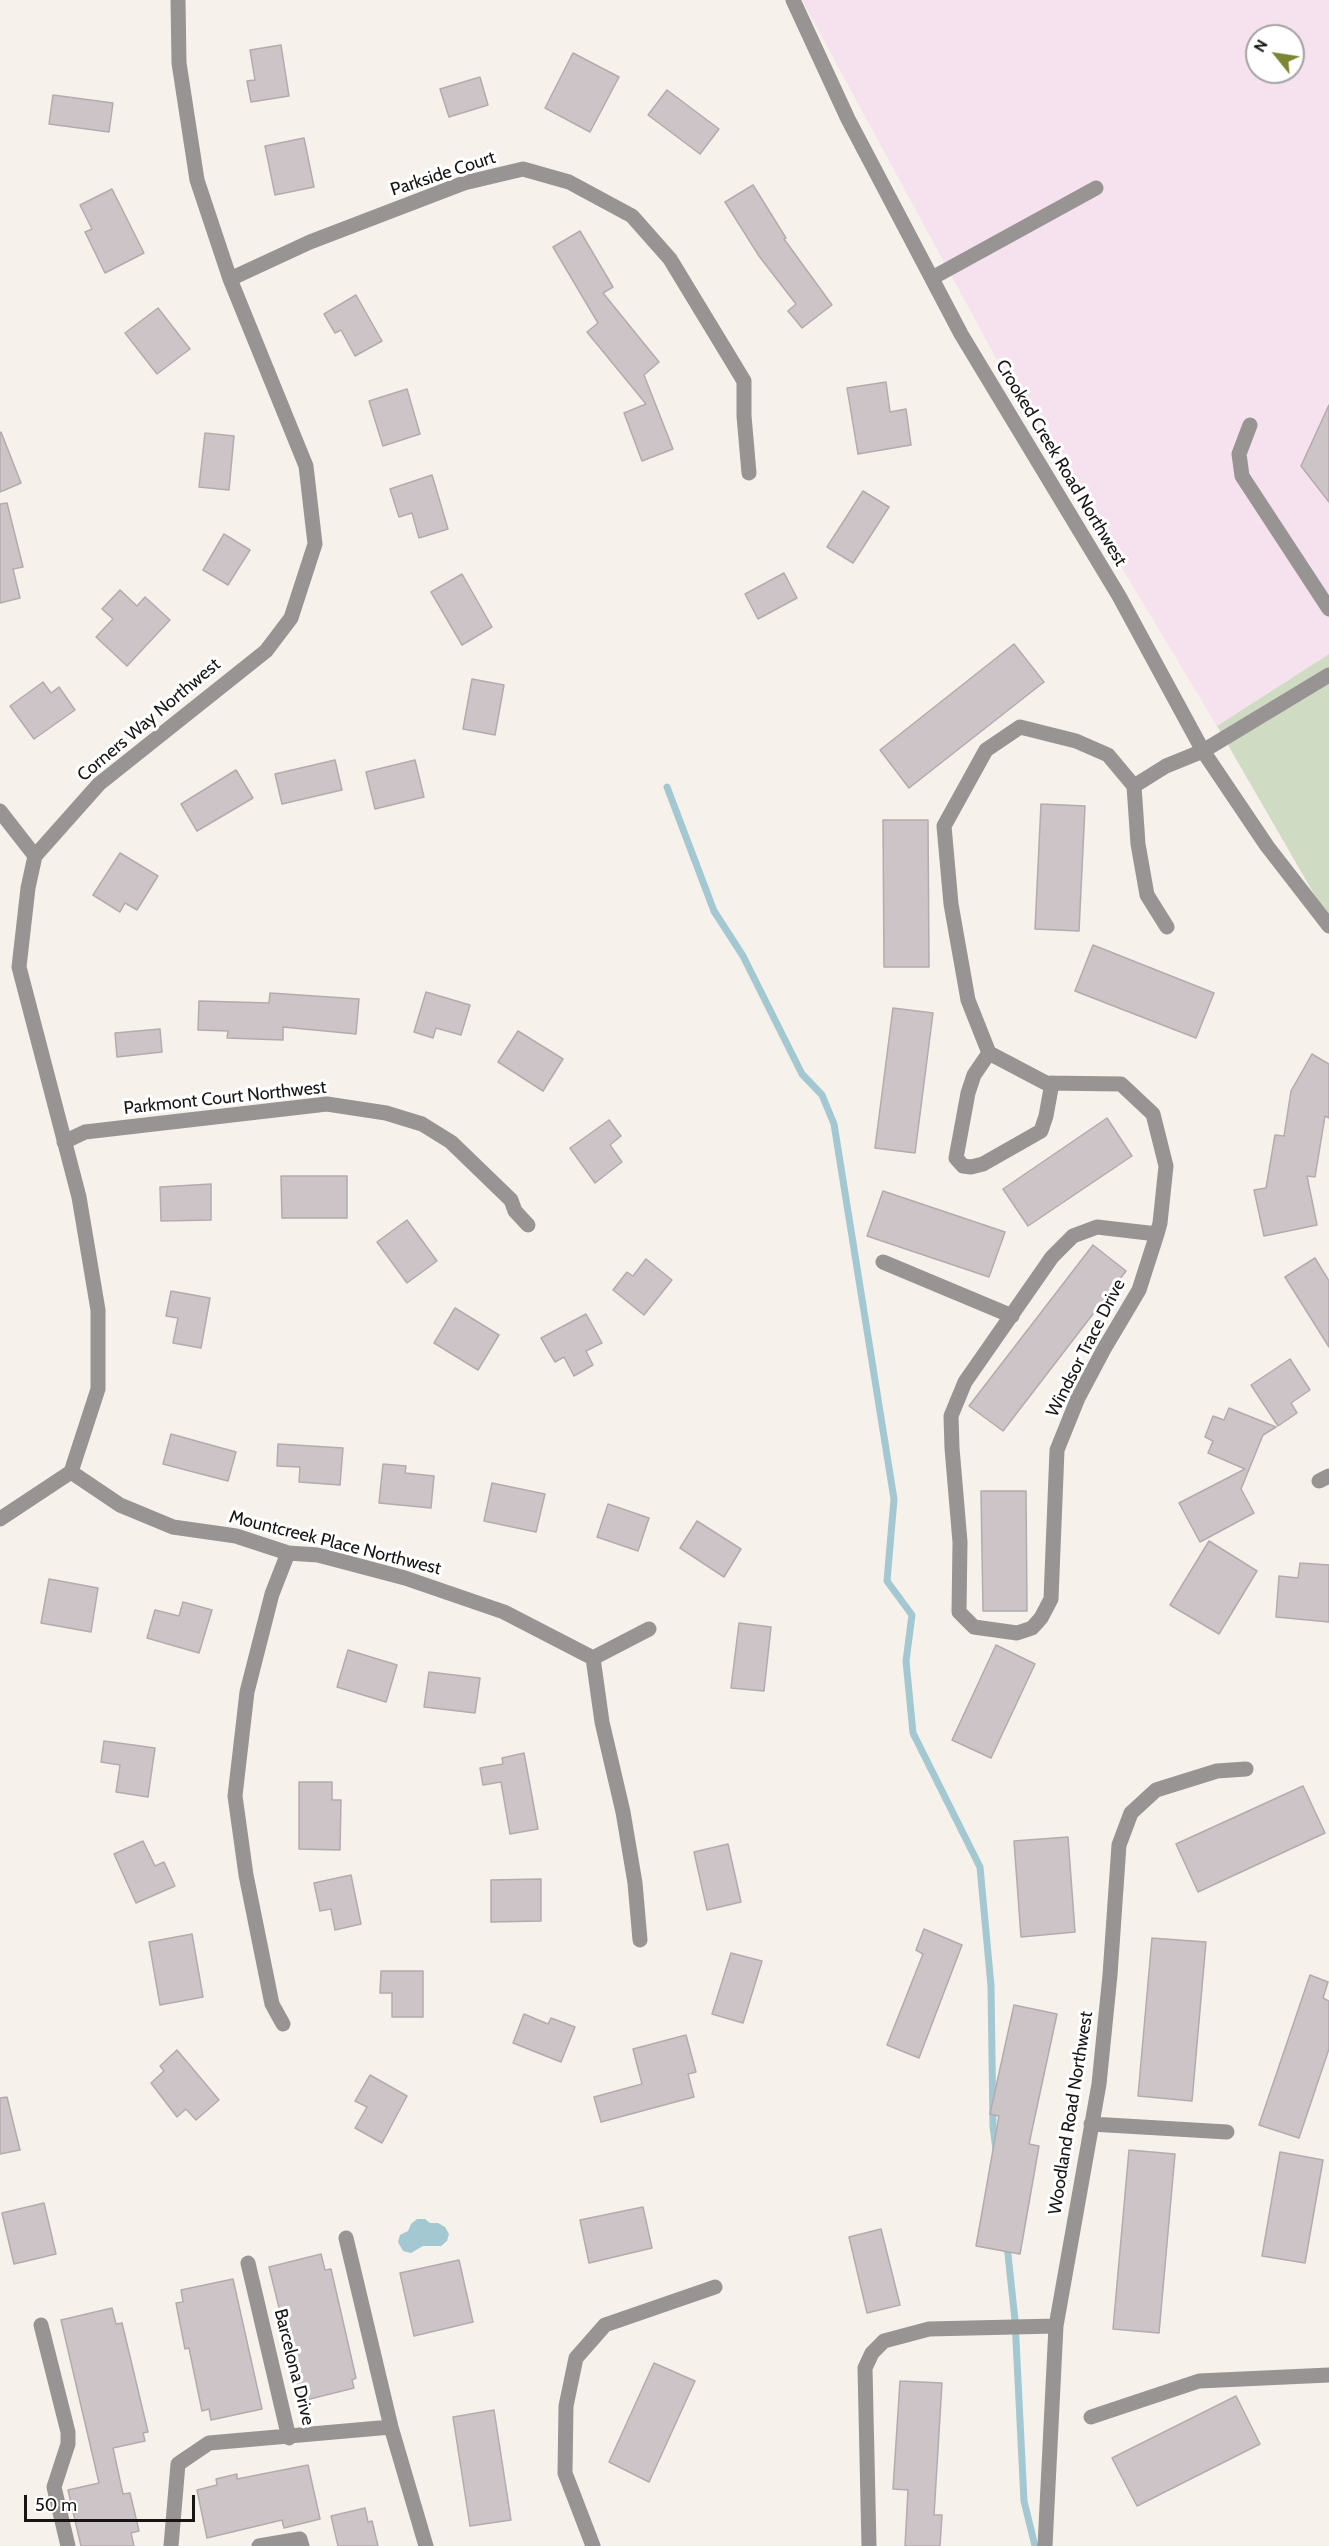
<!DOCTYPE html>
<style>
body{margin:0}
#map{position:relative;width:1329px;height:2546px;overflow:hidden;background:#f6f1eb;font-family:Cabin,sans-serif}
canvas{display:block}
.north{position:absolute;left:1245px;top:24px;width:60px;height:60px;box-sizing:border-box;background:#fff;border:2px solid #a3a2a1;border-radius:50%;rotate:300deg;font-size:16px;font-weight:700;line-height:24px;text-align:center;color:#181615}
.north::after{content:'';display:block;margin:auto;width:21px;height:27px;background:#7d8632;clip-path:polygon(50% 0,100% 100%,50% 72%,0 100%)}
.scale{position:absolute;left:24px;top:2495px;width:171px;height:27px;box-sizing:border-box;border:3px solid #181615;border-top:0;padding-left:8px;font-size:18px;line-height:21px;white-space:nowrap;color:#181615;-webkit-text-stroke:4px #fff;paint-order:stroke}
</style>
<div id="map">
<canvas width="1329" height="2546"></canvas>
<div class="north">N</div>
<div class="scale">50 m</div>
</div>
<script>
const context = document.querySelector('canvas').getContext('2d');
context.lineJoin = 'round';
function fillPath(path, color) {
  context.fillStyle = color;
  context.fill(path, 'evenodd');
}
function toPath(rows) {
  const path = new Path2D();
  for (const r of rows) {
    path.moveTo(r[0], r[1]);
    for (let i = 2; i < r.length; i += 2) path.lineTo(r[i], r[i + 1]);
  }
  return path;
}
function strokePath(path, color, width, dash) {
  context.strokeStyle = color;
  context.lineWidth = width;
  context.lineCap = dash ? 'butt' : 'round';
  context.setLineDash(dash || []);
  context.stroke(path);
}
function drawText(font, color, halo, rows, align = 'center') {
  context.font = font + ' Cabin,sans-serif';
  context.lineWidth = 6;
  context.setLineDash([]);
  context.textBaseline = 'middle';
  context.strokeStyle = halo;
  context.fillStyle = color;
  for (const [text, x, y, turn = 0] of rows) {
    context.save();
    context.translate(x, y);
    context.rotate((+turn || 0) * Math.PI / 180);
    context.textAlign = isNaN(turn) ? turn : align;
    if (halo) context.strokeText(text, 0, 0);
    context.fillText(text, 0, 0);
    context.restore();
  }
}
const commercial = toPath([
 [802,0,1329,0,1329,654,1217,726,996,358],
 [1257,36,1293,36,1293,72,1257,72]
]);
const green = toPath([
 [1329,654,1329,920,1217,726]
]);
const water = toPath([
 [417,2219,425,2219,430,2223,438,2223,445,2227,449,2234,447,2241,441,2246,423,2246,411,2253,403,2251,398,2242,400,2235,408,2231,411,2224]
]);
const stream = toPath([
 [667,787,714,911,743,956,802,1074,822,1095,834,1124,894,1499,887,1581,912,1615,906,1661,913,1733,980,1867,991,1986,993,2126,996,2150],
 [1007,2245,1015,2320,1024,2501,1035,2546]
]);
const building = toPath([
 [281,45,289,96,251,102,247,81,255,80,250,50,281,45],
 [573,53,619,77,590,132,545,108,573,53],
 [480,77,488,105,449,117,440,89,480,77],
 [667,90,719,129,700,154,648,115,667,90],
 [53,95,113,103,109,132,49,124,53,95],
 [304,138,314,187,275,195,265,146,304,138],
 [753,185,786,238,784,239,832,305,802,328,788,311,796,304,759,256,725,202,753,185],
 [112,189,144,253,105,273,85,232,92,229,80,205,112,189],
 [580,231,613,287,603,293,659,362,644,375,673,449,642,461,624,413,646,404,587,332,598,323,553,247,580,231],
 [356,295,382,341,355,356,341,330,335,333,324,314,356,295],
 [158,308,190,349,157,374,125,333,158,308],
 [886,382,890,412,906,409,911,445,858,454,847,388,886,382],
 [407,389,420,434,383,446,369,401,407,389],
 [1329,405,1329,502,1301,466,1329,405],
 [1,432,21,483,0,492,0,433,1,432],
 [205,433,234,436,229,490,199,487,205,433],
 [432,475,448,529,419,538,412,513,399,517,390,489,432,475],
 [863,491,889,507,853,563,827,547,863,491],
 [7,503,23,567,13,569,20,598,0,603,0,504,7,503],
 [224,534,250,550,228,585,203,570,224,534],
 [784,573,797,598,758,619,745,594,784,573],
 [462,574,492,627,462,645,431,592,462,574],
 [120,590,137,606,145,597,170,620,127,666,96,637,113,619,102,609,120,590],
 [1014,644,1044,682,909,788,880,750,1014,644],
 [472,679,504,685,495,735,463,729,472,679],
 [43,682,51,693,59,687,75,710,34,739,10,706,43,682],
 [335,760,342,790,282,804,275,774,335,760],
 [415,760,424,797,375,809,366,772,415,760],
 [236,770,253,798,197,831,181,804,236,770],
 [1041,804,1085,806,1079,931,1035,929,1041,804],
 [883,820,928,820,929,967,884,967,883,820],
 [120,853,158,876,137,910,125,903,120,912,93,895,120,853],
 [1093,945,1214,993,1196,1038,1075,991,1093,945],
 [426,992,470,1005,461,1035,436,1028,433,1038,414,1032,426,992],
 [270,993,359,999,356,1034,283,1027,283,1040,227,1038,228,1031,198,1030,199,1001,269,1003,270,993],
 [893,1008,933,1013,915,1153,875,1148,893,1008],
 [160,1029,162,1052,117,1057,115,1033,160,1029],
 [518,1031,563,1059,543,1091,498,1062,518,1031],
 [1312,1054,1329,1064,1329,1118,1325,1116,1315,1177,1307,1176,1317,1225,1264,1236,1254,1190,1266,1188,1275,1135,1284,1136,1291,1091,1312,1054],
 [1107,1118,1132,1156,1028,1226,1003,1189,1107,1118],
 [609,1120,621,1136,610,1145,622,1162,595,1183,570,1148,609,1120],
 [281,1176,347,1176,347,1218,282,1218,281,1176],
 [211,1184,211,1220,161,1221,160,1187,211,1184],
 [883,1191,1005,1232,989,1277,867,1236,883,1191],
 [407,1220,437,1261,407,1283,377,1242,407,1220],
 [1093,1245,1126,1271,1003,1431,969,1406,1093,1245],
 [1315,1258,1329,1281,1329,1347,1285,1277,1315,1258],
 [646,1259,672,1280,644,1315,613,1290,627,1272,633,1276,646,1259],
 [171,1291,210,1298,201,1348,173,1343,178,1318,166,1316,171,1291],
 [455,1308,499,1335,478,1370,434,1343,455,1308],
 [586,1314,602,1343,586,1351,593,1365,574,1376,564,1357,555,1362,541,1338,586,1314],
 [1290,1359,1310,1390,1291,1403,1297,1413,1278,1426,1251,1385,1290,1359],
 [1229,1408,1276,1427,1263,1435,1241,1489,1254,1513,1200,1542,1179,1503,1245,1469,1208,1453,1213,1441,1205,1437,1213,1416,1224,1420,1229,1408],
 [171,1434,236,1452,228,1481,163,1464,171,1434],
 [278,1444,343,1448,340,1485,299,1482,300,1467,277,1466,278,1444],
 [383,1464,406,1466,405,1473,434,1476,431,1508,379,1503,383,1464],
 [492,1483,545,1494,536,1532,484,1521,492,1483],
 [981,1491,1026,1491,1027,1611,983,1611,981,1491],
 [608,1504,649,1518,638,1551,597,1537,608,1504],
 [697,1521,741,1549,724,1577,680,1548,697,1521],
 [1209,1541,1257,1571,1219,1634,1170,1605,1209,1541],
 [1300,1563,1329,1565,1329,1622,1276,1617,1279,1576,1298,1578,1300,1563],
 [49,1579,98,1588,91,1632,41,1623,49,1579],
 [183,1602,212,1610,199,1653,147,1638,155,1610,179,1616,183,1602],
 [739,1623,771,1627,764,1691,731,1688,739,1623],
 [996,1645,1035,1664,991,1758,952,1740,996,1645],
 [348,1650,397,1665,386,1702,337,1687,348,1650],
 [429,1672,480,1678,475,1713,424,1707,429,1672],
 [104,1741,155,1748,148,1797,116,1792,120,1765,101,1762,104,1741],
 [524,1753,538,1829,510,1834,501,1782,483,1785,480,1768,503,1764,502,1758,524,1753],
 [299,1782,332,1782,332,1800,341,1800,340,1850,299,1849,299,1782],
 [1303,1786,1325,1833,1198,1892,1176,1844,1303,1786],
 [1068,1837,1075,1932,1021,1937,1014,1841,1068,1837],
 [143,1841,155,1866,164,1862,175,1886,136,1903,114,1854,143,1841],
 [728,1844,741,1902,707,1910,694,1852,728,1844],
 [351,1875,361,1924,335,1930,331,1909,320,1911,314,1883,351,1875],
 [541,1879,541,1921,491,1922,491,1880,541,1879],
 [924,1929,962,1945,919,2058,887,2045,923,1954,916,1950,924,1929],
 [192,1934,203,1997,160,2005,149,1942,192,1934],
 [1152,1938,1206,1942,1192,2101,1138,2096,1152,1938],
 [731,1953,762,1961,743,2023,712,2014,731,1953],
 [381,1971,423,1971,423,2017,392,2017,392,1993,380,1993,381,1971],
 [1310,1975,1328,1982,1323,1998,1329,2001,1329,2049,1299,2138,1259,2125,1310,1975],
 [1014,2005,1057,2014,1029,2144,1039,2146,1020,2254,976,2246,999,2116,990,2114,1014,2005],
 [524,2014,548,2024,551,2018,575,2027,561,2062,513,2043,524,2014],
 [686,2035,696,2072,688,2074,694,2097,601,2122,594,2097,642,2084,633,2049,686,2035],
 [177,2050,219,2100,196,2120,186,2109,177,2117,151,2083,164,2071,160,2066,177,2050],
 [370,2075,407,2096,382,2143,355,2128,367,2107,355,2101,370,2075],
 [7,2097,20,2150,0,2154,0,2098,7,2097],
 [1129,2150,1175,2154,1159,2333,1113,2329,1129,2150],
 [1280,2152,1323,2160,1305,2263,1262,2256,1280,2152],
 [44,2203,56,2254,14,2264,2,2213,44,2203],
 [643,2207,652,2248,589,2263,580,2220,643,2207],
 [881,2229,900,2305,867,2313,849,2237,881,2229],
 [321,2254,325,2270,331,2269,356,2378,352,2380,354,2388,302,2401,269,2267,321,2254],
 [459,2260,473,2322,414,2336,400,2273,459,2260],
 [233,2279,262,2409,211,2420,209,2409,202,2411,189,2348,185,2349,176,2303,183,2302,181,2290,233,2279],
 [112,2308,116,2324,122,2323,148,2432,143,2433,145,2441,113,2448,123,2494,130,2493,139,2531,131,2533,134,2546,81,2546,68,2490,99,2483,61,2320,112,2308],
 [654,2363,695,2381,649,2482,609,2462,654,2363],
 [900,2381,942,2383,934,2515,942,2515,940,2546,905,2546,908,2490,893,2489,900,2381],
 [1236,2396,1260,2444,1137,2506,1112,2458,1236,2396],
 [494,2410,511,2520,470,2526,453,2417,494,2410],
 [308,2465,320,2519,284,2528,282,2520,207,2538,197,2490,217,2485,216,2479,237,2474,237,2479,308,2465],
 [365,2508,368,2522,372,2521,378,2546,338,2546,331,2516,365,2508]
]);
const minor = toPath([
 [793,0,848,119,961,334,1119,596,1203,751,1267,846,1329,926],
 [932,278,1096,188],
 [230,279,310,242,464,183,523,169,569,182,632,216,670,259,744,381,744,416,749,473],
 [1250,425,1239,454,1242,476,1329,609],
 [1134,786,1166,766,1203,751,1329,675],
 [0,811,35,856],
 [989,1053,974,1075,968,1093,956,1158,963,1166,971,1167,983,1164,1041,1131,1046,1116,1052,1083],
 [64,1142,85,1132,327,1104,386,1113,422,1124,451,1142,511,1200,515,1211,528,1225],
 [1157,1234,1097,1227,1073,1236,1052,1257,965,1382,951,1416,952,1448,960,1542,959,1612,974,1627,1017,1633,1032,1628,1041,1618,1051,1599,1057,1450,1078,1398,1104,1349,1139,1290,1157,1234,1160,1223,1166,1166,1153,1114,1121,1084,1046,1083,989,1053,968,1000,951,904,944,826,986,750,1020,727,1076,741,1108,755,1134,786,1138,844,1147,895,1167,927],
 [883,1262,1012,1316],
 [71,1472,120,1505,173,1527,236,1536,288,1553,318,1555,405,1578,504,1612,593,1658,602,1722,623,1812,635,1883,640,1940],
 [1319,1481,1329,1476],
 [0,1519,71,1472,98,1389,98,1310,79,1197,19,967,28,888,35,856,99,784,266,651,291,618,315,544,306,466,230,279,197,180,179,63,178,0],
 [593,1658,649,1629],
 [283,2024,272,2004,246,1875,235,1796,247,1692,272,1594,288,1553],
 [1091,2124,1227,2132],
 [346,2238,391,2427],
 [248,2263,289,2438],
 [41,2325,68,2432,68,2444,54,2487,68,2546],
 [1091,2417,1199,2381,1329,2375],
 [171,2546,178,2464,209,2443,391,2427,426,2546],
 [259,2546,300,2539,302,2546],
 [593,2546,565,2473,566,2406,576,2358,605,2325,715,2287],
 [869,2546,865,2368,872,2353,884,2341,929,2329,1056,2326],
 [1045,2546,1056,2326,1099,2084,1110,1975,1119,1845,1131,1813,1156,1790,1217,1771,1246,1769]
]);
const streetNames = [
 ["Parkside Court",443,174,-18],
 ["Crooked Creek Road Northwest",1061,463,59],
 ["Corners Way Northwest",149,720,-40],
 ["Parkmont Court Northwest",225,1098,-6],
 ["Windsor Trace Drive",1086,1348,-63],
 ["Mountcreek Place Northwest",335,1543,14],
 ["Woodland Road Northwest",1071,2113,-81],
 ["Barcelona Drive",294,2367,76]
];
fillPath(commercial, '#f6e1ef');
fillPath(green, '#d0dbc3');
fillPath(water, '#a3c8d2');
strokePath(stream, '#a3c8d2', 7);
fillPath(building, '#cdc4c7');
strokePath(building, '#b3abad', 1.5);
strokePath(minor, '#989493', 15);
drawText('18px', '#181615', '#fff', streetNames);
</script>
